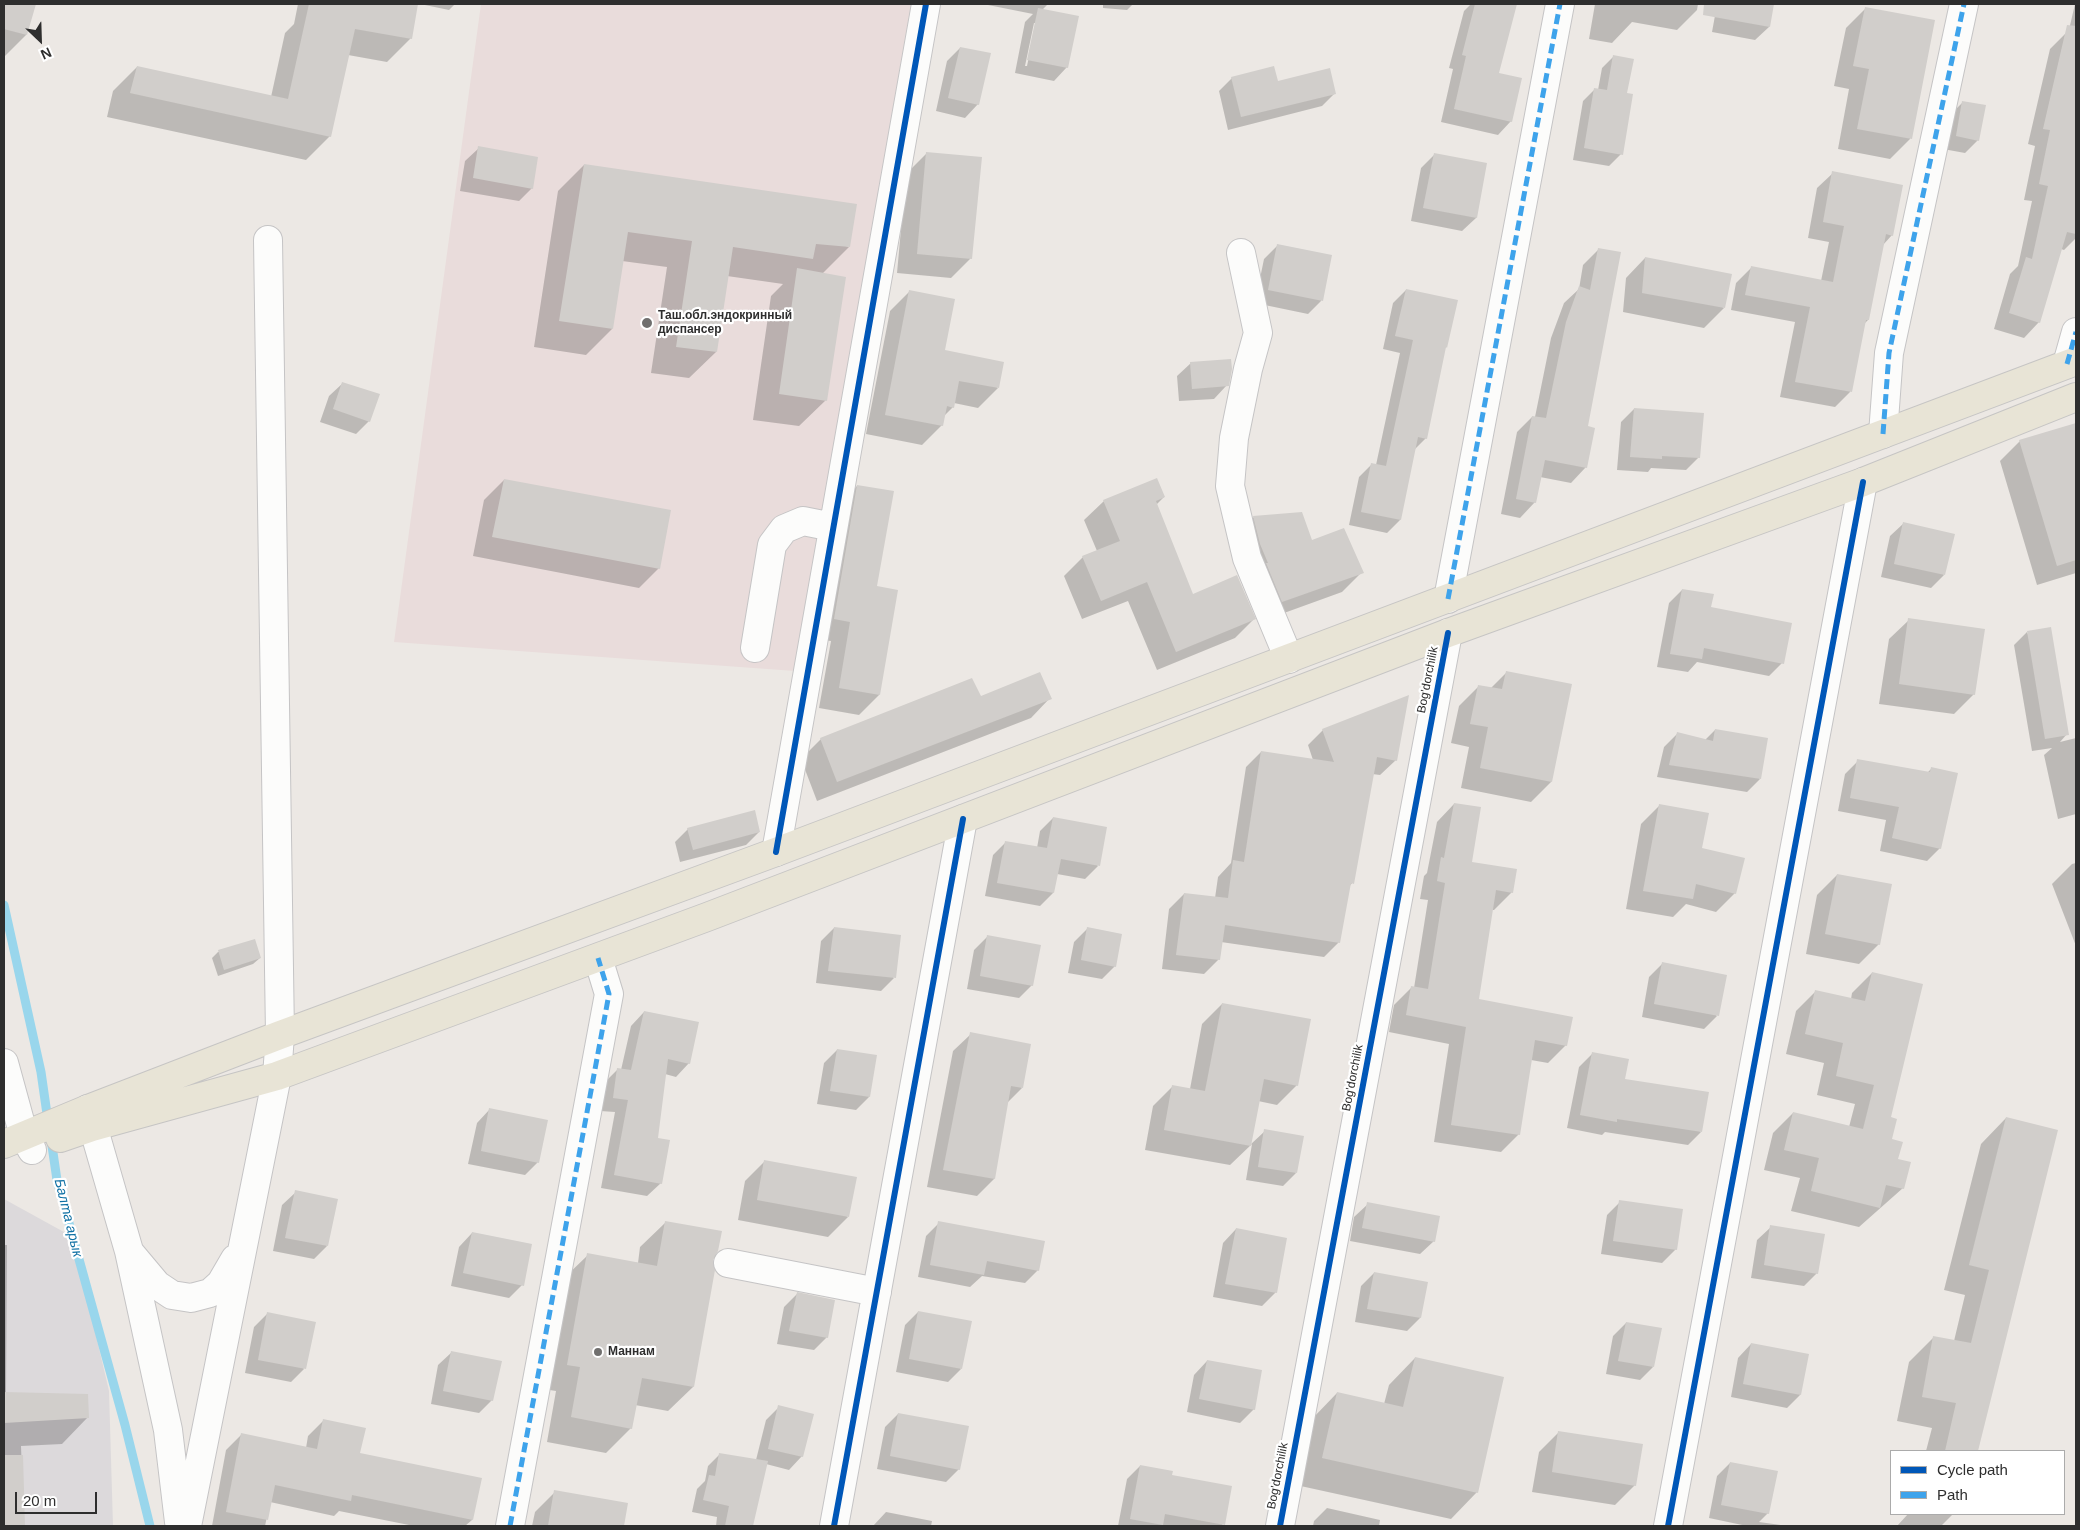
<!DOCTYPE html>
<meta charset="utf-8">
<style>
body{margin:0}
#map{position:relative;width:2080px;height:1530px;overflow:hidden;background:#ece8e4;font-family:Arial,sans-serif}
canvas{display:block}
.frame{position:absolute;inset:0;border:5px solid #2e2e2e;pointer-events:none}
.legend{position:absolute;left:1890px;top:1450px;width:175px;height:65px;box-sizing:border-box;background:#fff;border:1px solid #ababab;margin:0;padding:6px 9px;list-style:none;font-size:15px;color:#2e2e2e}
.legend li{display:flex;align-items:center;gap:10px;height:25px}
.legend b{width:25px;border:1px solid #ababab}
.north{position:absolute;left:15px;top:15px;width:50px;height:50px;-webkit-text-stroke:4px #fff;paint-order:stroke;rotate:156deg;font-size:14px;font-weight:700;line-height:20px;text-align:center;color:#2e2e2e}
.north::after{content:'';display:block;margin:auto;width:18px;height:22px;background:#2e2e2e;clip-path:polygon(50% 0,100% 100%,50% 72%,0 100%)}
.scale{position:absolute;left:15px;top:1492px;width:82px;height:22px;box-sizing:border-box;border:2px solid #2e2e2e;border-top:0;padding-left:6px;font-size:15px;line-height:18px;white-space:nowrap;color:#2e2e2e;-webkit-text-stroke:4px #fff;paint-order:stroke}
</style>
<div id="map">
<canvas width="2080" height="1530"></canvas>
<div class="frame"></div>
<ul class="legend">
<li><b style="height:6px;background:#0057b8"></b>Cycle path</li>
<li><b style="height:6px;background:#3ea3eb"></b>Path</li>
</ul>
<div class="north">N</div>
<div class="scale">20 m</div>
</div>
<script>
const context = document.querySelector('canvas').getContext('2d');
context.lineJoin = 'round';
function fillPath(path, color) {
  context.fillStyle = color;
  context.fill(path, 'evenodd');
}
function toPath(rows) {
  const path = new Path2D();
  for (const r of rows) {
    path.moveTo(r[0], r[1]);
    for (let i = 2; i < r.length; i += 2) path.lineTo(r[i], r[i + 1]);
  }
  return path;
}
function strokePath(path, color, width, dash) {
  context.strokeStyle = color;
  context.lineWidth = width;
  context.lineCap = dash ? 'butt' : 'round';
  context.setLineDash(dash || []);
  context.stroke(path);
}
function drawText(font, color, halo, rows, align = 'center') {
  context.font = font + ' Arial,sans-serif';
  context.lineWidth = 4.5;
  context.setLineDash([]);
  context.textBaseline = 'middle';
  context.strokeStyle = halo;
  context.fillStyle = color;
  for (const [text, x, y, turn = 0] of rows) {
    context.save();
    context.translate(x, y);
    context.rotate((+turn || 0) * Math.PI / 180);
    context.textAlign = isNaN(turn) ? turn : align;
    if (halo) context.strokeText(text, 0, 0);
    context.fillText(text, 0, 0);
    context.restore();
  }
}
const industrial = toPath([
 [4,1199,73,1237,109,1391,113,1526,4,1526]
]);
const medical = toPath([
 [481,4,911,4,795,671,394,642]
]);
const shadow = toPath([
 [4,4,35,4,26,35,4,57],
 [298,4,417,4,411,38,387,62,348,55,330,136,306,160,107,117,113,91,137,67,271,97,285,33,294,24],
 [420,4,455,4,449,10],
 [983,4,1048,4,1042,10,1067,67,1054,81,1015,73,1025,22,1033,14],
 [1034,23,1036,23,1027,66,1025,66],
 [1103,4,1133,4,1127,10,1103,8],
 [1471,4,1503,4,1515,7,1497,74,1511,121,1498,135,1441,122,1453,69,1449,68,1464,11],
 [1595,4,1698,4,1697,10,1677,30,1632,22,1612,43,1589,39],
 [1723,4,1773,5,1769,27,1755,40,1712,32,1716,10],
 [2075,4,2076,238,2064,250,2061,249,2039,322,2024,338,1994,329,2010,274,2018,266,2032,201,2024,200,2035,146,2028,144,2050,49,2065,34,2068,34],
 [1865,9,1933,21,1910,139,1890,159,1838,149,1849,89,1834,86,1846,28],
 [960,48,978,104,965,118,936,111,947,61],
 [1614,56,1621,154,1609,166,1573,160,1583,101,1595,89,1598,90,1602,68],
 [1232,78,1335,93,1322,106,1228,130,1219,91],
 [1963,102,1978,140,1965,153,1943,149,1950,115],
 [479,148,532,188,519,201,460,191,465,161],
 [926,154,971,258,951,278,897,273,906,174],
 [1434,155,1486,164,1476,218,1462,231,1411,221,1421,168],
 [584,165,849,247,822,274,826,400,799,426,753,420,771,296,783,284,727,276,716,352,689,378,651,373,667,267,622,261,612,329,586,355,534,347,558,191],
 [1833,173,1892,235,1883,245,1868,320,1864,324,1850,392,1835,407,1780,397,1795,322,1731,310,1736,283,1751,268,1821,281,1829,242,1808,238,1817,188],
 [1278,245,1331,256,1321,301,1308,314,1255,303,1264,259],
 [1599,249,1586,427,1586,467,1571,483,1540,477,1535,502,1520,518,1501,514,1517,432,1532,417,1535,417,1551,338,1564,303,1579,289,1583,265],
 [1645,258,1724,308,1704,328,1623,312,1626,278],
 [1406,290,1446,347,1444,349,1426,438,1414,450,1400,520,1387,533,1349,525,1359,477,1372,464,1376,465,1400,353,1383,349,1393,303],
 [910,291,944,351,998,388,978,408,954,403,953,407,943,417,942,425,922,445,866,434,890,311],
 [1191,363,1227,385,1214,399,1179,401,1177,376],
 [343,383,369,421,356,434,320,422,329,396],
 [1634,409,1699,457,1686,470,1651,468,1648,472,1617,470,1621,422],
 [2076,424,2076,466,2074,467,2076,473,2076,573,2037,585,2000,461,2020,441],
 [504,480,659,568,639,588,473,556,484,500],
 [857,486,876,587,897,591,879,695,859,715,819,708,831,641,814,639,837,506],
 [1164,497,1156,505,1192,596,1254,619,1235,638,1157,670,1128,601,1082,619,1064,576,1083,557,1097,551,1084,520,1104,501],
 [1254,517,1312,542,1362,572,1342,592,1262,621,1234,537],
 [1904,523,1944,575,1931,588,1881,577,1890,536],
 [1682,590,1710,608,1782,663,1769,676,1697,662,1688,672,1657,667,1669,603],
 [1909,620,1974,694,1954,714,1879,704,1889,639],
 [2027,632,2067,734,2060,742,2076,738,2076,814,2058,819,2044,755,2052,748,2032,751,2014,645],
 [1507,672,1570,685,1551,782,1531,802,1461,788,1469,747,1451,743,1459,706,1479,686,1491,688],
 [980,698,1050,698,1031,718,817,801,801,759,821,739],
 [1323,730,1396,760,1380,775,1372,774,1352,883,1349,887,1339,942,1324,957,1221,942,1219,959,1204,974,1162,969,1169,909,1184,894,1215,898,1218,877,1231,863,1246,767,1261,752,1313,760,1308,745],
 [1715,730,1760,779,1747,792,1657,777,1664,747,1677,734,1705,740],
 [1858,761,1927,773,1932,768,1940,848,1927,861,1880,851,1886,820,1838,811,1845,774],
 [1454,804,1470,863,1512,892,1494,910,1492,910,1478,1000,1566,1045,1548,1063,1531,1060,1519,1134,1501,1152,1434,1142,1449,1044,1389,1032,1394,1005,1412,987,1414,988,1428,900,1420,899,1424,876,1427,873,1437,822],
 [1660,805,1701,849,1735,893,1716,912,1686,904,1673,917,1626,909,1641,824],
 [1053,818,1098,866,1085,879,1057,874,1053,893,1040,906,985,896,993,855,1006,842,1037,848,1040,831],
 [688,829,759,832,746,845,680,862,675,842],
 [2076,863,2076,946,2052,884,2072,864],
 [1837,875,1879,944,1859,964,1806,954,1817,895],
 [834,928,894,978,881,991,816,983,821,941],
 [1087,929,1115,966,1102,979,1068,973,1074,942],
 [987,937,1032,985,1019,998,967,989,974,950],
 [254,940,260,958,253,964,218,976,212,958,218,952],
 [1662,964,1717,1016,1704,1029,1642,1017,1649,977],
 [1872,973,1889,1118,1890,1140,1903,1188,1859,1227,1791,1211,1800,1178,1764,1170,1773,1133,1793,1113,1849,1127,1855,1104,1817,1095,1824,1063,1786,1054,1796,1011,1816,991,1851,999,1852,993],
 [1222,1004,1297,1085,1277,1105,1258,1101,1250,1145,1265,1131,1296,1173,1283,1186,1246,1180,1252,1144,1230,1165,1145,1150,1153,1106,1173,1086,1190,1089,1202,1024],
 [644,1012,689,1063,676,1077,665,1074,657,1139,661,1183,647,1196,601,1188,615,1112,600,1111,604,1083,618,1069,621,1070,631,1026],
 [971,1034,1022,1088,1007,1103,994,1179,977,1196,927,1187,953,1051],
 [837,1050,876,1056,869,1097,856,1110,817,1104,824,1063],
 [1592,1054,1623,1080,1701,1132,1688,1145,1605,1132,1602,1135,1567,1128,1579,1067],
 [490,1109,538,1162,525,1175,468,1164,477,1123],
 [2006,1118,2056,1131,1977,1451,1926,1451,1932,1428,1897,1421,1909,1362,1934,1337,1954,1341,1965,1295,1944,1290,1981,1144],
 [765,1161,848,1217,828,1237,738,1220,745,1181],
 [296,1192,327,1246,314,1259,273,1251,282,1205],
 [1620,1202,1676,1249,1662,1263,1601,1254,1607,1215],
 [1368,1204,1434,1241,1420,1254,1350,1241,1354,1217],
 [665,1223,711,1260,693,1387,668,1411,635,1405,631,1428,606,1453,547,1442,556,1391,543,1389,563,1279,588,1255,638,1263,640,1247],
 [939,1223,1038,1270,1025,1283,982,1276,970,1287,918,1277,926,1236],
 [1771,1227,1817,1273,1804,1286,1751,1278,1757,1240],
 [1236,1229,1276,1292,1262,1306,1213,1297,1223,1243],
 [472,1233,522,1285,509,1298,451,1286,459,1247],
 [4,1245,7,1245,6,1393,88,1417,62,1444,21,1446,24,1526,4,1526],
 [1374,1273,1426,1283,1420,1318,1407,1331,1355,1322,1361,1286],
 [797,1294,827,1337,814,1350,777,1344,784,1307],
 [918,1312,961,1369,948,1382,896,1372,905,1325],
 [268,1313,304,1369,291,1382,245,1373,254,1327],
 [1626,1323,1653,1367,1640,1380,1606,1374,1613,1336],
 [1751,1344,1807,1355,1800,1395,1787,1408,1731,1397,1738,1358],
 [452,1352,492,1400,479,1413,431,1404,438,1365],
 [1415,1358,1477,1492,1451,1519,1296,1485,1311,1420,1337,1393,1384,1404,1389,1385],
 [1207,1361,1254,1409,1240,1423,1187,1412,1194,1375],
 [779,1407,802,1456,789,1470,766,1464,751,1526,716,1526,717,1517,692,1512,697,1489,705,1481,708,1466,720,1454,756,1460,766,1420],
 [898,1414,959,1469,946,1482,877,1469,885,1427],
 [323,1421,359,1454,480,1479,472,1520,465,1526,414,1526,339,1511,334,1516,270,1502,265,1526,212,1526,226,1450,241,1435,306,1448,308,1436],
 [1559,1432,1635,1485,1615,1505,1532,1492,1539,1452],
 [1730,1463,1768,1513,1759,1522,1788,1526,1747,1526,1709,1518,1717,1476],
 [1140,1466,1171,1476,1223,1524,1221,1526,1118,1526,1127,1479],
 [555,1492,626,1504,622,1526,532,1526,535,1512],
 [1327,1508,1380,1520,1379,1526,1313,1526,1314,1521],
 [886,1512,932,1521,931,1526,873,1526],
 [1908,1514,1953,1514,1941,1526,1897,1526]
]);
const stream = toPath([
 [4,905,41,1072,48,1121],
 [51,1139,57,1180,125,1425,150,1526]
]);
const building = toPath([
 [4,4,36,4,27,35,4,29],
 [309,4,418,4,412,39,355,29,331,137,130,93,137,66,288,99],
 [1475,4,1517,4,1499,73,1522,78,1512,122,1454,109,1466,56,1462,55],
 [1704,4,1774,4,1770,27,1703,15],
 [1865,7,1935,20,1912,139,1857,129,1869,69,1853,66],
 [1038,8,1079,16,1068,68,1027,60],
 [2067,25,2076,26,2076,234,2067,232,2040,323,2009,313,2026,257,2032,259,2048,186,2039,184,2050,130,2043,129],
 [960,47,991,53,979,105,948,98],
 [1613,55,1634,59,1627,93,1633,94,1623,155,1584,148,1594,88,1607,90],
 [1274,66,1278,81,1330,68,1336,94,1241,117,1231,77],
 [1962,101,1986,105,1979,141,1956,136],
 [478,146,538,157,533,189,473,178],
 [926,152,982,157,972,259,917,254],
 [1434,153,1487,163,1477,218,1423,208],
 [584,164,857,204,850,247,816,244,813,259,733,247,717,352,676,347,692,241,628,232,613,329,559,321],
 [1832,171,1903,185,1893,236,1886,234,1869,320,1866,320,1852,392,1795,382,1810,307,1745,295,1751,266,1833,282,1844,226,1823,222],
 [1277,244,1332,255,1323,301,1268,290],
 [1598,248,1621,252,1588,426,1595,428,1587,468,1545,460,1536,503,1516,499,1532,416,1546,418,1566,322,1579,286,1590,290],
 [1645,257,1732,274,1725,308,1642,293],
 [797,268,846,277,827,401,779,394],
 [1406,289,1458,300,1447,348,1446,347,1427,439,1418,437,1401,520,1361,512,1371,463,1386,466,1413,340,1395,336],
 [909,290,955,299,945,350,1004,362,999,388,959,381,954,408,947,406,943,426,885,415],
 [1231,359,1232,369,1229,386,1192,389,1190,362],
 [342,382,380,394,370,422,333,409],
 [1634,408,1704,413,1700,458,1662,456,1662,459,1630,457],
 [2076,423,2076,560,2057,566,2019,440],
 [1157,478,1165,497,1156,501,1193,594,1237,575,1256,619,1176,652,1147,582,1101,601,1082,556,1120,541,1103,500],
 [504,479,671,510,660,569,492,537],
 [857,485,894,491,877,586,898,590,880,695,839,688,850,622,834,619],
 [1302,512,1312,540,1344,528,1364,573,1282,602,1266,563,1268,563,1260,544,1253,516],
 [1903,522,1955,534,1945,575,1894,564],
 [1682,589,1714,594,1711,607,1792,623,1784,664,1704,648,1702,659,1670,654],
 [1908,618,1985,629,1975,695,1899,684],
 [2051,627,2069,735,2045,739,2027,631],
 [1506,671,1572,684,1552,782,1480,768,1488,727,1470,724,1478,685,1502,689],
 [1040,672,1052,699,837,782,820,738,972,678,981,696],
 [1409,695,1397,761,1377,757,1354,884,1351,883,1340,943,1225,925,1220,960,1176,955,1184,893,1228,898,1233,860,1244,862,1261,751,1334,762,1322,729],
 [1715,729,1768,738,1761,779,1669,765,1677,732,1713,741],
 [1857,759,1930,772,1931,767,1958,773,1941,849,1892,838,1899,807,1850,798],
 [1454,803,1481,807,1472,862,1517,869,1513,893,1496,890,1479,999,1573,1017,1567,1046,1535,1040,1520,1135,1451,1125,1466,1027,1406,1015,1411,986,1428,989,1445,883,1437,881,1441,857,1444,858],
 [1659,804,1709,813,1702,848,1745,858,1736,894,1696,884,1693,899,1643,891],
 [755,810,760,832,693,850,687,828],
 [1053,817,1107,827,1100,866,1061,859,1054,893,997,883,1005,841,1047,848],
 [1837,874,1892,884,1880,945,1825,934],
 [834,927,901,935,896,978,828,971],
 [1087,927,1122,934,1116,967,1081,960],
 [987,935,1041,945,1033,986,980,976],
 [255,939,261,958,224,970,218,950],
 [1662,962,1727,975,1719,1016,1654,1004],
 [1872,972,1923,984,1891,1117,1897,1119,1892,1139,1903,1142,1898,1159,1911,1162,1904,1189,1886,1185,1880,1208,1811,1191,1819,1158,1784,1150,1793,1112,1863,1129,1874,1085,1836,1076,1843,1043,1805,1034,1815,990,1865,1001],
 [1222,1003,1311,1019,1298,1086,1264,1079,1251,1146,1164,1130,1172,1085,1205,1091],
 [644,1011,699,1022,690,1064,668,1059,658,1138,670,1140,662,1184,614,1175,628,1100,613,1098,617,1068,631,1070],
 [970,1032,1031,1044,1023,1088,1011,1086,995,1179,943,1170],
 [837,1049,877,1055,870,1097,830,1091],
 [1592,1052,1629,1059,1625,1079,1709,1092,1702,1132,1617,1119,1617,1122,1580,1115],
 [489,1108,548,1120,539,1163,481,1151],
 [2006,1117,2058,1130,1978,1451,1945,1451,1956,1403,1922,1397,1933,1336,1971,1343,1989,1270,1969,1265],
 [1264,1129,1304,1136,1297,1173,1258,1167],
 [764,1160,857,1177,849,1217,757,1200],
 [295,1190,338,1199,328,1246,285,1238],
 [1619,1200,1683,1209,1677,1250,1613,1241],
 [1367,1202,1440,1216,1435,1242,1362,1228],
 [665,1221,722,1231,718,1251,713,1260,715,1270,694,1387,642,1378,632,1429,571,1417,580,1367,567,1365,587,1253,657,1266],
 [938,1221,1045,1241,1039,1271,987,1261,984,1275,930,1265],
 [1770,1225,1825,1234,1818,1274,1764,1265],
 [1236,1228,1287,1238,1277,1293,1225,1284],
 [472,1232,532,1244,524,1286,463,1273],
 [1374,1272,1428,1282,1421,1318,1367,1309],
 [797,1292,835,1300,828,1338,789,1331],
 [918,1311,972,1321,962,1369,909,1359],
 [267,1312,316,1322,306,1369,258,1360],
 [1626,1322,1662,1328,1654,1367,1618,1361],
 [1751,1343,1809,1354,1801,1395,1743,1384],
 [451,1351,502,1361,493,1401,443,1391],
 [1415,1357,1504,1377,1478,1493,1322,1458,1337,1392,1403,1407],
 [1207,1360,1262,1370,1255,1410,1199,1399],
 [4,1392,88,1394,89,1418,4,1423],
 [778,1405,814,1414,803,1457,768,1449],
 [898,1413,969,1426,960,1470,890,1456],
 [323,1419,366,1428,360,1453,482,1478,473,1520,352,1495,351,1501,275,1485,268,1520,226,1512,241,1433,317,1449],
 [1558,1431,1643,1444,1636,1486,1552,1472],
 [719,1453,768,1461,753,1526,725,1526,729,1506,703,1500,709,1475,715,1476],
 [4,1455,23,1455,25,1526,4,1526],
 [1730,1462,1778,1471,1769,1514,1721,1505],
 [1140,1465,1173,1471,1172,1475,1232,1486,1225,1525,1165,1514,1163,1525,1130,1519],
 [554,1490,628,1503,624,1526,548,1526]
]);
const minor = toPath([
 [1241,253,1258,333,1248,369,1234,438,1230,486,1247,558,1289,659],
 [2067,364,2076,332],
 [1883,434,1889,353,1964,4],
 [1448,599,1560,4],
 [755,648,772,545,784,529,803,521,833,527],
 [776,852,926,4],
 [4,1063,24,1136,32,1150],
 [88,1109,129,1251,168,1430,179,1522],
 [131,1254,157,1285,172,1295,191,1298,210,1293,221,1283,235,1259],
 [728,1263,877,1292],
 [187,1526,277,1076,280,1035,268,240],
 [510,1526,609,994,598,958],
 [834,1526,963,819],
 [1280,1526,1448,633],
 [1668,1526,1863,482]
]);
const major = toPath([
 [60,1138,92,1127,277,1076,707,917,1448,633,1863,482,2076,397],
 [4,1144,88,1109,280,1035,776,852,2076,361]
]);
const quiet = toPath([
 [2067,364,2076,332],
 [1883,434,1889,353,1964,4],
 [1448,599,1560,4],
 [510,1526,609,994,598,958]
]);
const cycleway = toPath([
 [776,852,926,4],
 [834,1526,963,819],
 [1280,1526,1448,633],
 [1668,1526,1863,482]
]);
const markers = [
 [647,323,6,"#706f6e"],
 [598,1352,5,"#706f6e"]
];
const poiNames = [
 ["Таш.обл.эндокринный",658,316],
 ["диспансер",658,330],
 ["Маннам",608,1352]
];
const streetNames = [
 ["Bog'dorchilik",1428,680,-79],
 ["Bog'dorchilik",1353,1078,-79],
 ["Bog'dorchilik",1278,1476,-79]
];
const waterNames = [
 ["Балта арык",68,1218,76]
];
fillPath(industrial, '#dcd9db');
fillPath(medical, '#e9dcdb');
fillPath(shadow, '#0003');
strokePath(stream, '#99d6ec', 9);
fillPath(building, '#d1cecb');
strokePath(minor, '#c5c4c5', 30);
strokePath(major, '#c6c5c4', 30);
strokePath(minor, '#fcfcfb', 28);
strokePath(major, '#e8e4d6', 28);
strokePath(quiet, '#3ea3eb', 5, [10, 5]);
strokePath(cycleway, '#0057b8', 6);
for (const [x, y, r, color] of markers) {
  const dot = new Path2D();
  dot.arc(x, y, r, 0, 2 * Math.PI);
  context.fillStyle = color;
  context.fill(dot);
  strokePath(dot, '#fff', 2);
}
drawText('bold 12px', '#2e2e2e', '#fff', poiNames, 'left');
drawText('12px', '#2e2e2e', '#fff', streetNames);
drawText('italic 14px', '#0d6fa3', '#fff', waterNames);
</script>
